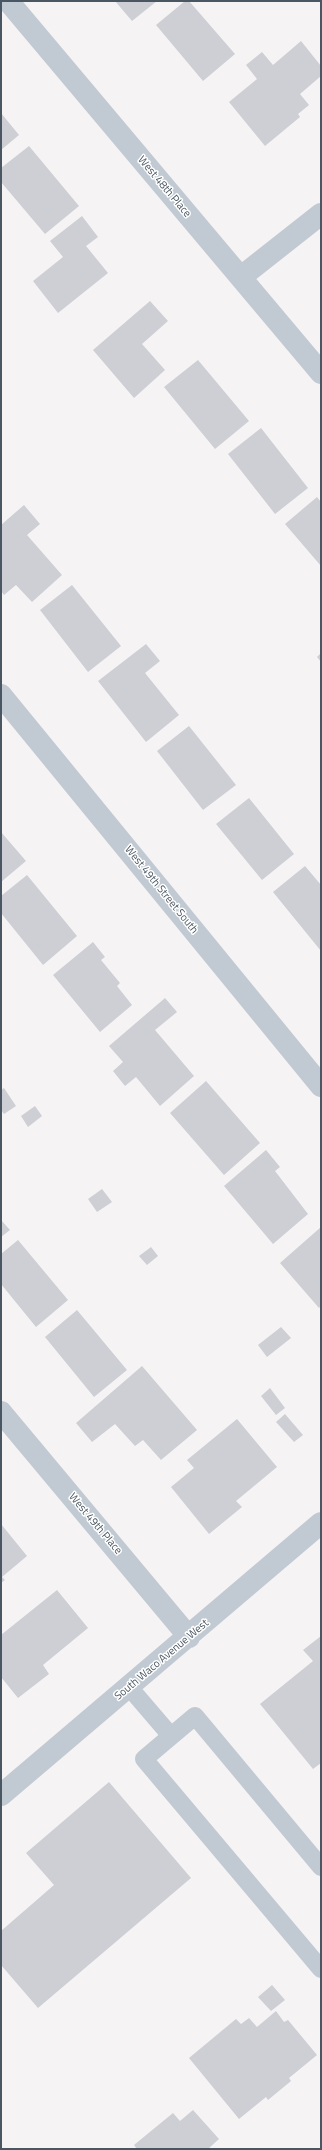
<!DOCTYPE html>
<style>
body{margin:0}
#map{position:relative;width:322px;height:2150px;overflow:hidden;background:#f5f3f3;font-family:"Titillium Web",sans-serif}
canvas{display:block}
.frame{position:absolute;inset:0;border:2px solid #4a5661;pointer-events:none}
</style>
<div id="map">
<canvas width="322" height="2150"></canvas>
<div class="frame"></div>
</div>
<script>
const context = document.querySelector('canvas').getContext('2d');
context.lineJoin = 'round';
function fillPath(path, color) {
  context.fillStyle = color;
  context.fill(path, 'evenodd');
}
function toPath(rows) {
  const path = new Path2D();
  for (const r of rows) {
    path.moveTo(r[0], r[1]);
    for (let i = 2; i < r.length; i += 2) path.lineTo(r[i], r[i + 1]);
  }
  return path;
}
function strokePath(path, color, width, dash) {
  context.strokeStyle = color;
  context.lineWidth = width;
  context.lineCap = dash ? 'butt' : 'round';
  context.setLineDash(dash || []);
  context.stroke(path);
}
function drawText(font, color, halo, rows, align = 'center') {
  context.font = font + ' "Titillium Web",sans-serif';
  context.lineWidth = 3;
  context.setLineDash([]);
  context.textBaseline = 'middle';
  context.strokeStyle = halo;
  context.fillStyle = color;
  for (const [text, x, y, turn = 0] of rows) {
    context.save();
    context.translate(x, y);
    context.rotate((+turn || 0) * Math.PI / 180);
    context.textAlign = isNaN(turn) ? turn : align;
    if (halo) context.strokeText(text, 0, 0);
    context.fillText(text, 0, 0);
    context.restore();
  }
}
const building = toPath([
 [115,1,157,1,132,21],
 [185,1,189,1,235,54,203,81,156,25],
 [301,41,321,66,321,76,300,94,309,105,298,114,300,117,265,146,229,102,257,79,246,65,262,52,273,65],
 [1,113,19,135,1,150],
 [29,146,79,206,45,234,1,182,1,168],
 [82,216,98,237,86,246,108,273,58,313,33,281,63,257,50,241],
 [150,301,168,321,142,344,165,370,134,398,93,350],
 [198,360,249,421,215,449,164,387],
 [261,428,308,488,275,514,228,454],
 [317,497,321,502,321,566,285,524],
 [24,505,40,524,27,535,62,575,32,602,16,585,4,595,1,591,1,525],
 [72,585,121,646,88,672,40,610],
 [146,644,160,661,145,673,179,715,146,742,98,681],
 [321,653,321,662,317,657],
 [189,726,236,785,203,810,157,751],
 [249,798,294,854,262,880,216,824],
 [1,832,26,861,1,882],
 [305,866,321,885,321,951,273,892],
 [27,875,77,936,43,965,1,913,1,896],
 [93,942,105,957,101,960,120,983,117,986,132,1005,100,1032,53,975],
 [165,998,177,1012,155,1030,194,1076,160,1106,136,1077,125,1086,113,1071,123,1062,109,1046],
 [206,1081,260,1143,224,1175,170,1113],
 [4,1088,16,1106,4,1114,1,1110,1,1090],
 [35,1106,42,1116,28,1127,21,1116],
 [266,1150,280,1167,275,1171,308,1214,273,1244,224,1186],
 [102,1189,112,1202,97,1212,88,1199],
 [1,1220,10,1230,1,1237],
 [321,1227,321,1306,319,1308,280,1263],
 [18,1240,68,1300,36,1327,1,1284,1,1254],
 [151,1247,158,1256,147,1265,139,1256],
 [77,1310,127,1370,94,1397,45,1337],
 [281,1327,291,1338,267,1357,258,1345],
 [142,1366,197,1430,161,1460,143,1440,135,1446,115,1424,92,1442,76,1423],
 [270,1388,285,1408,276,1415,261,1396],
 [285,1414,303,1435,294,1442,276,1422],
 [237,1419,277,1467,236,1501,242,1507,209,1534,171,1487,194,1468,187,1460],
 [1,1524,27,1556,2,1577,5,1580,1,1583],
 [57,1590,88,1628,43,1665,49,1674,18,1698,1,1677,1,1635],
 [321,1636,321,1763,313,1769,260,1704,313,1661,303,1650],
 [109,1782,191,1878,38,2008,1,1965,1,1931,54,1885,26,1853],
 [272,1985,285,2000,271,2011,258,1997],
 [276,2011,284,2022,288,2020,317,2055,289,2078,291,2081,268,2100,266,2097,239,2119,189,2058,236,2019,241,2024,249,2018,257,2027],
 [193,2110,219,2139,208,2149,137,2149,134,2145,173,2113,180,2121]
]);
const lane = toPath([
 [129,1687,171,1736],
 [321,1867,195,1716,144,1759,321,1969]
]);
const street = toPath([
 [8,1,321,373],
 [241,277,321,214],
 [1,695,321,1086],
 [1,1412,189,1637],
 [1,1795,321,1523]
]);
const streetNames = [
 ["West 48th Place",164,187,50],
 ["West 49th Street South",161,890,51],
 ["West 49th Place",95,1524,50],
 ["South Waco Avenue West",162,1660,-40]
];
fillPath(building, '#cdcfd5');
strokePath(lane, '#c1cad2', 18);
strokePath(street, '#c1cad2', 22);
drawText('11px', '#4a5661', '#fff', streetNames);
</script>
